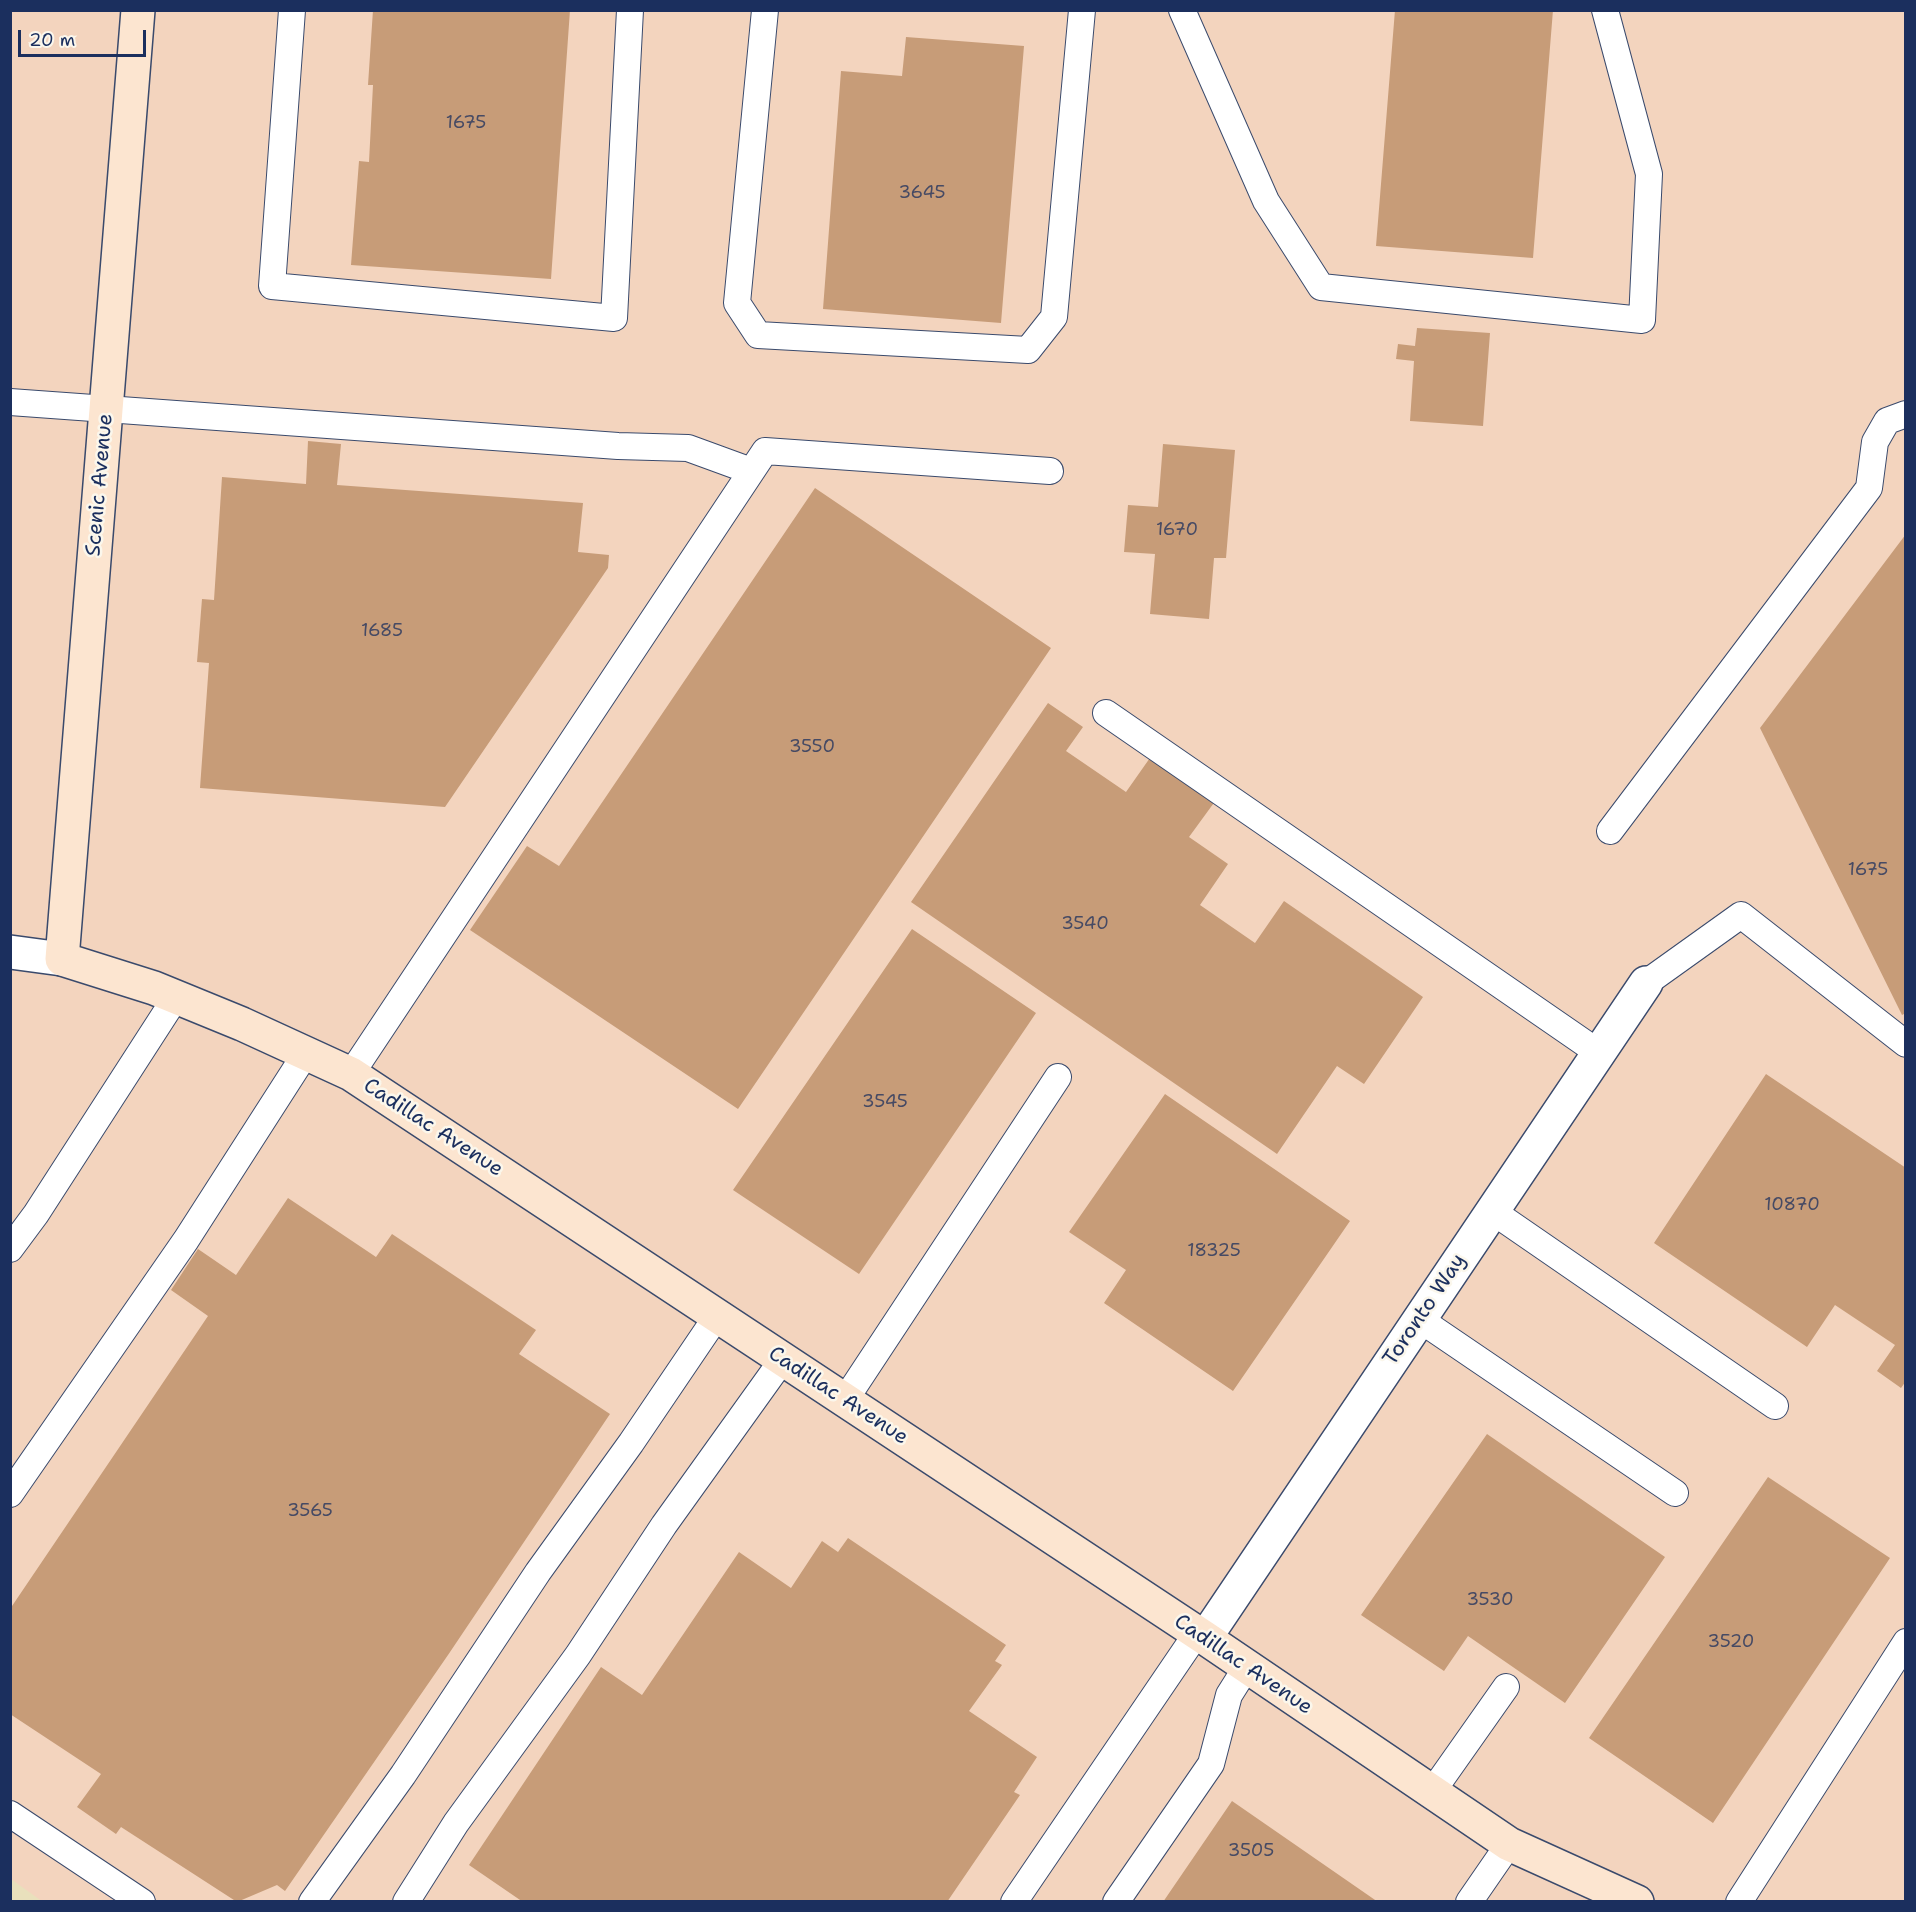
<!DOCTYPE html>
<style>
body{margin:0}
#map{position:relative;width:1916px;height:1912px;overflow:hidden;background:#e9e0bc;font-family:"Shantell Sans",sans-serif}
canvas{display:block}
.frame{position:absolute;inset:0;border:12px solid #1b2f5e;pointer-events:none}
.scale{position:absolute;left:18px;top:30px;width:128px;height:27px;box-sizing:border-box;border:3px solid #1b2f5e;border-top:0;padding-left:8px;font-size:18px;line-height:21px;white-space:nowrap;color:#1b2f5e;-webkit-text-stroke:4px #fbf7ec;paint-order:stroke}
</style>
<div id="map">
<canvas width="1916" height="1912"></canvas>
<div class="frame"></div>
<div class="scale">20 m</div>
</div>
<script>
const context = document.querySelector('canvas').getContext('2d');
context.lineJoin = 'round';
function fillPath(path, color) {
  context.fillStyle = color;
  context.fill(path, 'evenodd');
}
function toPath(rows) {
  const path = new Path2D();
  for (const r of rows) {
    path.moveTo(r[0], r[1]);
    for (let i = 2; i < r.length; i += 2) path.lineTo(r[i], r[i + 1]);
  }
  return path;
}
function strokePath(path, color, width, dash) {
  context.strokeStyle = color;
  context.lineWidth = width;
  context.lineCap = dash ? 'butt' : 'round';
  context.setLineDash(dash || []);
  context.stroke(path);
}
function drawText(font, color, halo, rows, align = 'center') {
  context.font = font + ' "Shantell Sans",sans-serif';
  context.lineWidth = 5;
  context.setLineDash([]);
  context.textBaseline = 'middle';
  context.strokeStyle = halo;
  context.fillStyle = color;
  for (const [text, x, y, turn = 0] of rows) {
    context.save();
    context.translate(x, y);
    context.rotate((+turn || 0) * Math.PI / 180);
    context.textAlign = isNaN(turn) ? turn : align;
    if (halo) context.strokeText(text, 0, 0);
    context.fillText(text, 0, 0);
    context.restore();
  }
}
const built = toPath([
 [10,11,1905,11,1905,1901,43,1902,11,1879]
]);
const building = toPath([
 [373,10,570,10,551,279,351,265,359,161,369,162,373,85,368,85],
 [1395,10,1553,10,1533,258,1376,246],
 [906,37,1024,46,1001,323,823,309,841,71,902,76],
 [1417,328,1490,333,1483,426,1410,421,1414,361,1396,359,1398,344,1415,346],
 [308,441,341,444,337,485,583,503,578,552,609,555,608,568,445,807,200,788,209,663,197,662,202,599,214,600,222,477,306,484],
 [1163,444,1235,450,1226,558,1214,558,1209,619,1150,614,1155,554,1124,552,1128,505,1158,507],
 [815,488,1051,648,738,1109,470,930,527,846,559,866],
 [1906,534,1906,1013,1902,1015,1760,728],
 [1048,703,1083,727,1066,751,1126,792,1152,755,1216,800,1189,837,1228,864,1200,905,1255,943,1284,901,1423,997,1364,1084,1337,1066,1277,1154,911,902],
 [912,929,1036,1013,859,1274,733,1190],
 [1766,1074,1906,1168,1906,1381,1901,1388,1877,1371,1895,1345,1835,1305,1807,1347,1654,1243],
 [1165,1094,1350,1221,1233,1391,1104,1303,1126,1270,1069,1232],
 [288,1198,376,1257,392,1234,536,1330,519,1354,610,1414,448,1655,285,1891,277,1885,237,1902,121,1827,116,1834,77,1807,101,1774,10,1714,10,1609,208,1316,171,1290,198,1249,236,1275],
 [1487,1434,1665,1557,1565,1703,1468,1636,1444,1671,1361,1615],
 [1768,1477,1890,1558,1713,1823,1589,1738],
 [848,1538,1006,1645,995,1661,1002,1665,969,1711,1037,1757,1014,1792,1020,1795,947,1902,523,1902,469,1865,601,1667,642,1695,739,1552,791,1588,822,1541,838,1552],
 [1232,1801,1378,1902,1163,1902]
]);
const lane = toPath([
 [292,10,272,286,614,318,630,10],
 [765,10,737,303,758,335,1028,350,1054,317,1082,10],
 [1182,10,1266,201,1321,287,1642,320,1649,174,1605,10],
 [10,402,618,446,688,448,751,471],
 [1106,713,1599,1053],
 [1610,831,1869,488,1875,442,1887,421,1906,414],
 [1646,983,1741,915,1906,1044],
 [351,1074,765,451,1050,471],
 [1492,1211,1775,1406],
 [10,1249,36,1214,176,997],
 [1419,1319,1675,1493],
 [845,1400,1058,1077],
 [10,1494,186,1240,306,1053],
 [1432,1792,1506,1687],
 [10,1814,142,1902],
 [312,1902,403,1775,538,1572,631,1443,717,1316],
 [406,1902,456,1823,578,1655,664,1525,783,1359],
 [1014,1902,1197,1633],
 [1116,1902,1211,1764,1229,1695,1246,1668],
 [1469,1902,1509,1844],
 [1739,1902,1906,1642]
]);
const street = toPath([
 [10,952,62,959],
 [1205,1638,1646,983]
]);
const secondary = toPath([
 [138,10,62,959,154,988,242,1024,351,1074,1205,1638,1509,1844,1637,1902]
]);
const numberNames = [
 ["1675",466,123],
 ["3645",922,193],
 ["1670",1177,530],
 ["1685",382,631],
 ["3550",812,747],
 ["1675",1868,870],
 ["3540",1085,924],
 ["3545",885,1102],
 ["10870",1792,1205],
 ["18325",1214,1251],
 ["3565",310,1511],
 ["3530",1490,1600],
 ["3520",1731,1642],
 ["3505",1251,1851]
];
const streetNames = [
 ["Scenic Avenue",100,485,-85],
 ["Cadillac Avenue",433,1128,33],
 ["Toronto Way",1425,1310,-56],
 ["Cadillac Avenue",838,1396,33],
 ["Cadillac Avenue",1243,1665,34]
];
fillPath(built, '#f3d4be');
fillPath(building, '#c79c78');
strokePath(lane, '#3a4a6c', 28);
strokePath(street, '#3a4a6c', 36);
strokePath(secondary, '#3a4a6c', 36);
strokePath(lane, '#fff', 26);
strokePath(street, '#fff', 33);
strokePath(secondary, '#fce5d0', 33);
drawText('18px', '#464a64', null, numberNames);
drawText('21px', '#1b2f5e', '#fbf7ec', streetNames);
</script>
